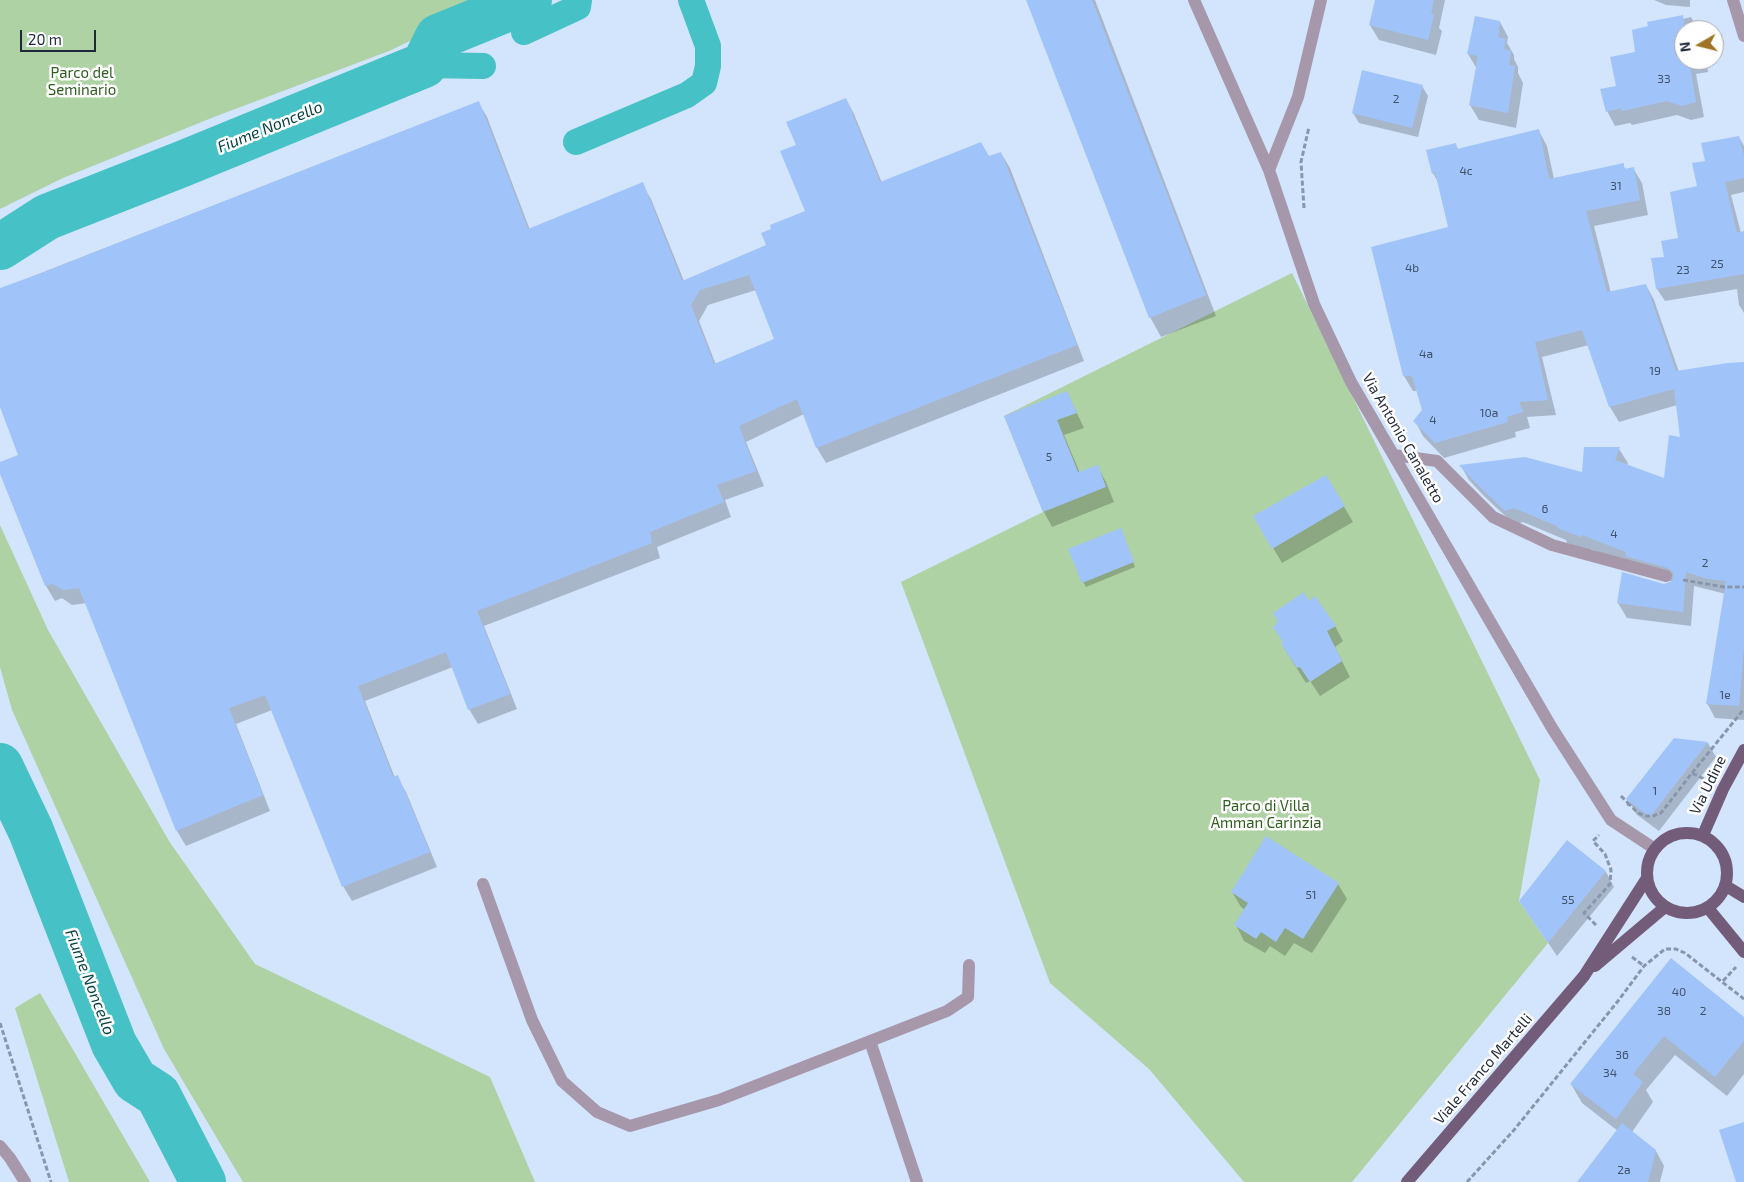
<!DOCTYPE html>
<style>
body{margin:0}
#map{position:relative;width:1744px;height:1182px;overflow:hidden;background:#d3e4fd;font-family:"Exo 2",sans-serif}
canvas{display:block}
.north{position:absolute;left:1674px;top:20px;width:50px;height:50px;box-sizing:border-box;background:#fff;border:1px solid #a5a9b0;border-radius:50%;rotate:262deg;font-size:14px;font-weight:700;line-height:20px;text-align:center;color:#1f2939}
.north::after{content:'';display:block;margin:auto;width:18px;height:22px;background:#9f7424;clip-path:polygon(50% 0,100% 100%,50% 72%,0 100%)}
.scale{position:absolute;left:20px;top:30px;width:76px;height:22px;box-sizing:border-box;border:2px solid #1f2939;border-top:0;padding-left:6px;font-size:15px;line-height:18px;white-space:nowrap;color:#1f2939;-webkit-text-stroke:4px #fff;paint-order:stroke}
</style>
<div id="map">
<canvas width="1744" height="1182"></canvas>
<div class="north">N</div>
<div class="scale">20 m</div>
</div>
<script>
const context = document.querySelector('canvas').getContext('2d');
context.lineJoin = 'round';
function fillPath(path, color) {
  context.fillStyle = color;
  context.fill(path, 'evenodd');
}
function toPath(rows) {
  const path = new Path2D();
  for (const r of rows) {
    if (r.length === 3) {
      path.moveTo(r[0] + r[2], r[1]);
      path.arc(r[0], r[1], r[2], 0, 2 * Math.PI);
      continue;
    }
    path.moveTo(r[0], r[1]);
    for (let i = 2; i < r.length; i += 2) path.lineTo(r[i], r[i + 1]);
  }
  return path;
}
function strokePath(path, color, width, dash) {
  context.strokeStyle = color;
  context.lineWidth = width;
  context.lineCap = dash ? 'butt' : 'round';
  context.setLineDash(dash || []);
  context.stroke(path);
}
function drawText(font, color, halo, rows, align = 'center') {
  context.font = font + ' "Exo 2",sans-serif';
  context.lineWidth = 5;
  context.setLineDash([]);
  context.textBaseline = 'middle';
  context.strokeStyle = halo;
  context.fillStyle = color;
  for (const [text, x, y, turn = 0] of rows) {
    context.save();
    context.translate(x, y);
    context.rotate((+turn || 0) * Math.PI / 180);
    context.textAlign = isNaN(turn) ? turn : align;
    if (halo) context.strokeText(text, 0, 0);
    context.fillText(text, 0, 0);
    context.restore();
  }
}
const green = toPath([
 [0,0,505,0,460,17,389,51,214,117,63,178,0,209],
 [1292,273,1540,780,1519,901,1548,943,1352,1182,1244,1182,1149,1069,1050,983,901,582,1043,512,1004,416],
 [0,525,48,630,169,841,255,964,490,1077,535,1182,243,1182,164,1049,12,710,0,667],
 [40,993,150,1182,69,1182,15,1008]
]);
const shadow = toPath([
 [1028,0,1095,0,1216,316,1161,337,1150,317],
 [1376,0,1445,0,1439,28,1442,31,1436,55,1379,40,1370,25],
 [1654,0,1690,0,1690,7,1666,5],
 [1691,17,1698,30,1684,30,1684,60,1706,60,1708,72,1696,74,1704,117,1691,120,1677,115,1632,125,1630,123,1615,126,1607,111,1618,87,1637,53,1633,31],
 [1500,22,1508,37,1507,43,1514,55,1514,59,1518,67,1518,73,1523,83,1516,128,1479,120,1470,105,1477,69,1468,54],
 [1422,86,1428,96,1418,137,1359,123,1353,113],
 [846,99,854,114,882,183,1001,153,1010,168,1084,361,826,463,817,448,804,414,746,442,764,486,725,500,731,517,657,547,660,558,484,626,517,709,478,724,469,709,453,667,365,701,395,778,397,777,406,792,437,867,352,901,343,886,272,710,236,724,270,811,186,846,177,831,87,603,72,605,62,598,55,601,46,586,0,470,0,464,19,456,0,403,0,289,478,102,487,117,530,230,642,184,651,199,684,281,767,246,807,212,797,146],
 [756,290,776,340,716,365,699,321,708,305],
 [1539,131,1547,146,1554,179,1623,165,1626,170,1633,168,1642,183,1648,215,1594,226,1611,293,1646,285,1654,300,1679,372,1744,363,1744,720,1715,718,1707,703,1726,594,1694,586,1691,626,1627,618,1618,603,1674,582,1635,571,1631,565,1591,549,1590,552,1567,543,1566,540,1523,522,1515,525,1484,496,1469,480,1461,466,1583,474,1619,449,1628,463,1627,466,1665,480,1682,438,1677,405,1619,422,1610,407,1589,345,1542,357,1556,415,1527,417,1530,428,1515,432,1516,437,1444,458,1423,436,1415,421,1423,411,1417,391,1413,391,1404,376,1449,228,1438,182,1433,173,1455,144,1459,150],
 [1739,137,1744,146,1744,192,1731,195,1741,233,1744,233,1744,313,1739,305,1737,289,1665,301,1657,289,1665,258,1679,239,1698,187,1706,162],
 [1067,392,1084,428,1064,435,1080,473,1097,466,1106,482,1114,502,1052,527,1044,512,1006,416],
 [1326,476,1353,522,1282,563,1255,517],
 [1123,534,1135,567,1086,587,1083,582],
 [1309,603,1335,626,1343,641,1335,647,1350,677,1320,696,1310,681,1306,683,1282,645],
 [1674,739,1708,743,1716,757,1659,831,1636,814,1628,799],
 [1567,842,1606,872,1614,887,1557,956,1520,901],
 [1338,884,1347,899,1312,953,1294,943,1285,956,1270,946,1265,953,1244,941,1236,925,1245,910,1241,907,1232,892],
 [1671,960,1744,1019,1744,1074,1727,1096,1675,1055,1646,1090,1653,1102,1632,1132,1656,1151,1664,1166,1660,1182,1580,1182,1618,1131,1582,1103,1571,1084]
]);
const canal = toPath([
 [524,32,578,7,579,0],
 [424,65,483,66],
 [576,142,687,95,704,83,708,66,708,46,691,0]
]);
const river = toPath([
 [0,247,47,217,182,164,424,65,438,37,529,0],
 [0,766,31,831,114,1044,135,1080,158,1095,203,1182]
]);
const building = toPath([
 [1026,0,1092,0,1206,295,1149,318],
 [1375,0,1434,0,1431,14,1434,15,1428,40,1369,25],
 [1683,15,1685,30,1684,60,1689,60,1696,102,1682,106,1667,101,1622,111,1621,108,1606,112,1600,89,1616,86,1610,57,1635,52,1632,30,1648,26,1647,22],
 [1475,16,1500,21,1498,37,1506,39,1504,49,1511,51,1509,65,1515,66,1508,113,1469,105,1478,56,1467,54],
 [1362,70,1423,85,1412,128,1352,113],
 [846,98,880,182,981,142,989,156,1001,152,1077,345,816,448,797,399,739,426,756,471,717,485,724,502,650,532,652,543,477,611,510,694,468,710,446,652,358,686,393,777,398,775,430,852,342,887,265,695,229,708,263,795,176,831,79,588,63,590,53,584,45,586,0,474,0,462,18,455,0,407,0,288,39,274,479,101,528,229,643,182,682,281,766,245,761,233,771,229,770,225,805,211,780,151,796,145,786,122],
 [749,275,774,339,714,364,691,305,700,290],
 [1539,129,1549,179,1624,163,1624,169,1634,167,1640,200,1586,211,1607,292,1646,284,1676,371,1728,363,1744,362,1744,647,1739,706,1706,704,1726,581,1708,579,1686,572,1683,612,1617,603,1622,572,1664,584,1672,581,1674,573,1668,568,1625,556,1626,552,1582,535,1581,537,1557,528,1557,526,1514,508,1505,511,1474,481,1459,465,1525,457,1582,472,1584,447,1620,447,1615,460,1664,478,1669,435,1680,437,1674,389,1609,407,1582,330,1535,342,1548,400,1519,402,1523,412,1507,417,1508,422,1435,443,1413,421,1422,410,1412,376,1403,376,1371,247,1448,227,1435,172,1432,174,1426,150,1456,143,1457,149],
 [1739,136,1744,156,1744,178,1725,182,1737,233,1744,231,1744,274,1656,289,1651,258,1664,257,1661,241,1678,238,1670,192,1697,186,1692,163,1705,161,1701,143],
 [1067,391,1077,413,1057,420,1078,472,1098,465,1106,487,1043,512,1004,416],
 [1326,475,1345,506,1272,549,1253,516],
 [1121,528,1134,562,1082,583,1068,549],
 [1304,592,1309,601,1315,596,1336,626,1327,631,1342,661,1310,682,1300,667,1297,668,1281,644,1283,642,1273,627,1278,622,1273,613],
 [1674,738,1708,742,1650,817,1626,799],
 [1266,836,1339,883,1303,939,1285,928,1276,942,1261,932,1256,939,1234,925,1248,903,1231,892],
 [1567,840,1606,871,1548,943,1519,901],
 [1671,958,1744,1017,1744,1041,1715,1077,1664,1036,1633,1074,1643,1082,1616,1119,1570,1084],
 [1744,1122,1744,1182,1736,1182,1719,1130],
 [1622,1123,1656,1150,1648,1182,1577,1182]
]);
const path = toPath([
 [1304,208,1301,162,1309,127],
 [1683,580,1724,587,1744,587],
 [1692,773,1744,709],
 [1621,796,1629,804],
 [1627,805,1629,804,1638,813,1646,816,1653,816,1661,813,1692,773,1706,780],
 [1596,925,1584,913,1610,884,1611,870,1605,854,1593,841,1599,835],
 [1632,957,1644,966],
 [1723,981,1736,967],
 [0,1023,51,1182],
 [1467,1182,1514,1130,1618,1001,1644,966,1665,949,1676,949,1685,953,1744,999]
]);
const minor = toPath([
 [1194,0,1269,170,1314,304,1351,382,1552,728,1611,820,1655,849],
 [1733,0,1744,36],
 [1269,170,1298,97,1321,0],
 [1394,455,1437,461,1493,517,1552,545,1666,576],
 [483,884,532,1020,562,1081,597,1112,630,1126,719,1100,947,1011,968,997,969,965],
 [870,1041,917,1182],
 [0,1146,10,1158,25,1182]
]);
const major = toPath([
 [1687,873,40],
 [1703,835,1723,789,1744,750],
 [1726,886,1744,897],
 [1708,908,1744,952],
 [1595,966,1665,907],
 [1407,1182,1584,976,1647,878]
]);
const numberNames = [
 ["33",1664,79],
 ["2",1396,99],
 ["4c",1466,171],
 ["31",1616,186],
 ["25",1717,264],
 ["4b",1412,268],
 ["23",1683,270],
 ["4a",1426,354],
 ["19",1655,371],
 ["10a",1489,413],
 ["4",1433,420],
 ["5",1049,457],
 ["6",1545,509],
 ["4",1614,534],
 ["2",1705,563],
 ["1e",1725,695],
 ["1",1655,791],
 ["51",1311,895],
 ["55",1568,900],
 ["40",1679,992],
 ["38",1664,1011],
 ["2",1703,1011],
 ["36",1622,1055],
 ["34",1610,1073],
 ["2a",1624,1170]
];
const parkNames = [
 ["Parco del",82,73],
 ["Seminario",82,90],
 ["Parco di Villa",1266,806],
 ["Amman Carinzia",1266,823]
];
const streetNames = [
 ["Via Antonio Canaletto",1403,438,60],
 ["Via Udine",1708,785,-64],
 ["Viale Franco Martelli",1483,1069,-49]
];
const waterNames = [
 ["Fiume Noncello",270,127,-22],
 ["Fiume Noncello",90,982,69]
];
fillPath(green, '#aed2a4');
fillPath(shadow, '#0003');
strokePath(canal, '#46c2c7', 26);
strokePath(river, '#46c2c7', 46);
fillPath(building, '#a0c4fa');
strokePath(path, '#8796ab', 3, [5, 2.5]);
strokePath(minor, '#a698aa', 12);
strokePath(major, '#735b7a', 12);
drawText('12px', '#3f5069', null, numberNames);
drawText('15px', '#2d5e1c', '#fff', parkNames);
drawText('15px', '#1f2939', '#fff', streetNames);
drawText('italic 16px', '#033f41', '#fff', waterNames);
</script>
